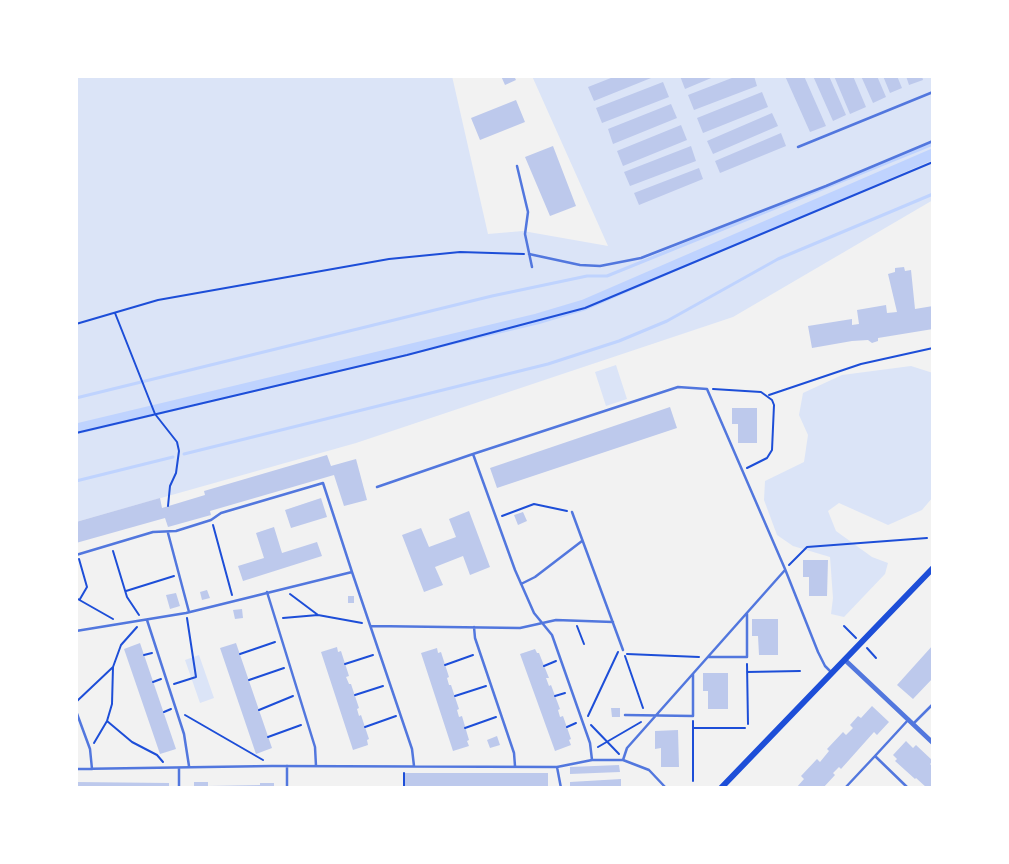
<!DOCTYPE html>
<style>
body{margin:0}
#map{position:relative;width:1009px;height:864px;overflow:hidden;background:#f2f2f2;font-family:Inter,sans-serif}
canvas{display:block}
.frame{position:absolute;inset:0;border:78px solid #fff;pointer-events:none}
</style>
<div id="map">
<canvas width="1009" height="864"></canvas>
<div class="frame"></div>
</div>
<script>
const context = document.querySelector('canvas').getContext('2d');
context.lineJoin = 'round';
function fillPath(path, color) {
  context.fillStyle = color;
  context.fill(path, 'evenodd');
}
function toPath(rows) {
  const path = new Path2D();
  for (const r of rows) {
    path.moveTo(r[0], r[1]);
    for (let i = 2; i < r.length; i += 2) path.lineTo(r[i], r[i + 1]);
  }
  return path;
}
function strokePath(path, color, width, dash) {
  context.strokeStyle = color;
  context.lineWidth = width;
  context.lineCap = dash ? 'butt' : 'round';
  context.setLineDash(dash || []);
  context.stroke(path);
}
const green = toPath([
 [76,76,452,76,488,234,523,231,608,246,532,76,933,76,933,200,733,317,356,443,76,522],
 [616,365,627,399,606,406,595,372],
 [911,366,933,373,933,497,922,510,888,525,839,503,828,511,836,531,872,557,888,563,885,574,844,617,831,614,833,598,830,557,793,546,777,535,764,500,765,481,804,462,808,435,799,415,803,393,842,375],
 [199,655,214,698,200,703,185,660]
]);
const stream = toPath([
 [76,398,492,296,587,276,607,276,933,144],
 [184,454,548,364,619,341,667,321,778,259,933,194],
 [76,481,173,457]
]);
const canal = toPath([
 [76,429,537,319,584,305,933,154]
]);
const building = toPath([
 [501,76,514,76,516,80,505,85],
 [616,76,656,76,594,101,588,87],
 [680,76,716,76,685,89],
 [737,76,754,76,757,86,694,110,688,95],
 [785,76,804,76,826,126,810,132],
 [813,76,829,76,846,115,833,121],
 [834,76,853,76,866,107,850,114],
 [861,76,877,76,886,97,873,103],
 [883,76,897,76,902,88,890,93],
 [906,76,922,76,923,80,909,85],
 [663,82,669,97,602,123,596,108],
 [762,92,768,107,703,133,697,118],
 [516,100,525,122,480,140,471,118],
 [671,104,677,118,613,144,608,129],
 [772,113,778,126,713,154,707,141],
 [681,125,687,140,623,166,617,151],
 [781,133,786,146,720,173,715,161],
 [553,146,576,206,550,216,525,157],
 [691,146,696,161,630,186,624,172],
 [699,168,703,179,639,205,634,193],
 [904,267,905,271,911,270,915,309,933,306,933,329,878,338,878,341,872,343,868,340,852,341,812,348,808,326,852,319,852,325,859,324,857,310,886,305,887,313,897,312,888,274,895,272,895,268],
 [670,407,677,428,497,488,490,468],
 [732,408,757,408,757,443,738,443,738,424,732,424],
 [327,455,331,466,356,459,367,500,344,506,334,475,210,511,211,515,168,527,165,518,76,543,76,522,160,498,162,508,205,495,204,491],
 [321,498,327,517,291,528,285,510],
 [469,511,490,567,470,575,463,556,435,567,443,585,424,592,402,535,421,528,429,547,456,537,449,519],
 [523,512,527,521,518,525,514,515],
 [274,527,282,553,317,542,322,556,243,581,238,566,264,558,256,533],
 [803,560,828,560,827,596,809,596,809,577,803,577],
 [207,590,210,598,202,600,200,592],
 [176,593,180,606,170,609,166,595],
 [348,596,354,596,354,603,348,603],
 [242,609,243,618,235,619,233,610],
 [752,619,778,619,778,655,759,655,758,636,752,636],
 [140,643,176,749,160,754,124,649],
 [236,643,272,748,256,754,220,648],
 [933,645,933,678,913,699,897,685],
 [337,647,338,652,341,651,349,676,346,677,349,684,351,684,359,708,357,709,359,716,361,715,369,739,367,740,368,745,353,750,321,652],
 [437,648,438,653,441,652,449,677,447,678,449,685,451,685,459,709,457,710,459,717,462,716,469,740,467,741,469,746,453,751,421,653],
 [535,649,537,653,539,653,549,678,546,678,549,686,551,685,560,709,558,710,560,717,563,716,571,739,569,740,571,745,555,751,520,654],
 [703,673,728,673,728,709,708,709,708,691,703,691],
 [872,706,889,722,877,735,874,732,841,769,839,767,833,773,835,775,823,788,796,788,804,779,801,776,817,759,820,762,829,751,827,749,843,732,846,735,853,728,850,725,858,716,861,718],
 [611,708,620,708,620,717,612,717],
 [678,730,679,767,661,767,661,748,655,749,655,731],
 [497,736,500,745,490,748,487,740],
 [906,741,913,748,916,745,933,761,930,764,933,767,933,788,927,788,916,778,915,779,895,761,897,759,893,755],
 [619,765,620,772,570,774,570,767],
 [405,773,548,773,548,788,405,788],
 [621,779,621,788,570,788,570,782],
 [76,782,169,783,169,788,76,788],
 [194,782,208,782,208,786,260,785,260,783,274,783,274,788,194,788]
]);
const path = toPath([
 [115,313,155,414,177,442,179,451,176,473,170,486,168,506],
 [76,324,158,300,389,259,460,252,524,254],
 [713,389,761,392,772,400,774,405,772,450,767,458,747,468],
 [769,395,861,364,933,348],
 [76,433,407,355,585,308,933,162],
 [502,516,534,504,567,511],
 [213,525,232,595],
 [113,551,127,597,139,615],
 [79,559,87,587,80,599],
 [789,565,807,547,927,538],
 [126,591,174,576],
 [290,594,318,615],
 [76,598,113,619],
 [283,618,318,615,362,623],
 [577,626,584,644],
 [844,626,856,638],
 [867,648,876,658],
 [240,654,275,642],
 [627,654,699,657],
 [144,655,152,653],
 [625,656,643,708],
 [345,664,373,655],
 [747,664,748,724],
 [445,665,473,655],
 [544,666,556,661],
 [747,672,800,671],
 [249,680,284,668],
 [153,682,161,679],
 [174,684,196,677,187,618],
 [355,695,383,686],
 [455,696,486,686],
 [555,696,565,693],
 [76,702,113,667],
 [259,710,293,696],
 [164,712,171,709],
 [185,715,263,760],
 [588,716,618,652],
 [107,721,132,742,157,755,163,762],
 [693,721,693,781],
 [591,725,619,754],
 [365,727,396,716],
 [567,727,576,723],
 [465,728,496,717],
 [693,728,745,728],
 [268,737,301,725],
 [94,743,107,721,112,704,113,667,121,645,137,627],
 [598,747,641,722],
 [404,773,404,788]
]);
const service = toPath([
 [798,147,933,92],
 [517,166,528,212,525,234,532,267],
 [529,254,580,265,600,266,641,258,826,186,933,141],
 [377,487,473,454],
 [572,512,623,650],
 [168,533,189,612],
 [76,555,153,532,176,531,211,520,221,513,323,483,352,572],
 [521,584,535,577,582,541],
 [267,592,315,747,316,766],
 [147,620,184,734,189,766],
 [371,626,520,628,556,620,613,622],
 [474,627,475,638,514,753,515,766],
 [76,631,186,613,352,572,412,749,414,766],
 [708,657,747,657,747,614],
 [76,711,90,749,92,769],
 [625,715,693,716,693,674],
 [913,724,933,704],
 [623,760,627,748,785,570],
 [287,766,287,788],
 [557,767,561,788],
 [76,769,272,766,557,767,592,760],
 [179,788,179,768],
 [666,788,649,770,623,760,592,760,590,743,552,635,534,613,515,570,473,454,678,387,707,389,785,569,818,652,825,666,831,672],
 [845,788,875,756],
 [908,788,875,756,909,719]
]);
const minor = toPath([
 [845,660,933,743]
]);
const secondary = toPath([
 [721,788,933,568]
]);
fillPath(green, '#dbe4f7');
strokePath(stream, '#bfd3fe', 3);
strokePath(canal, '#bfd3fe', 11);
fillPath(building, '#bdc9ec');
strokePath(path, '#1d4ed8', 2);
strokePath(service, '#5277de', 2.5);
strokePath(minor, '#5277de', 4.5);
strokePath(secondary, '#1d4ed8', 6);
</script>
